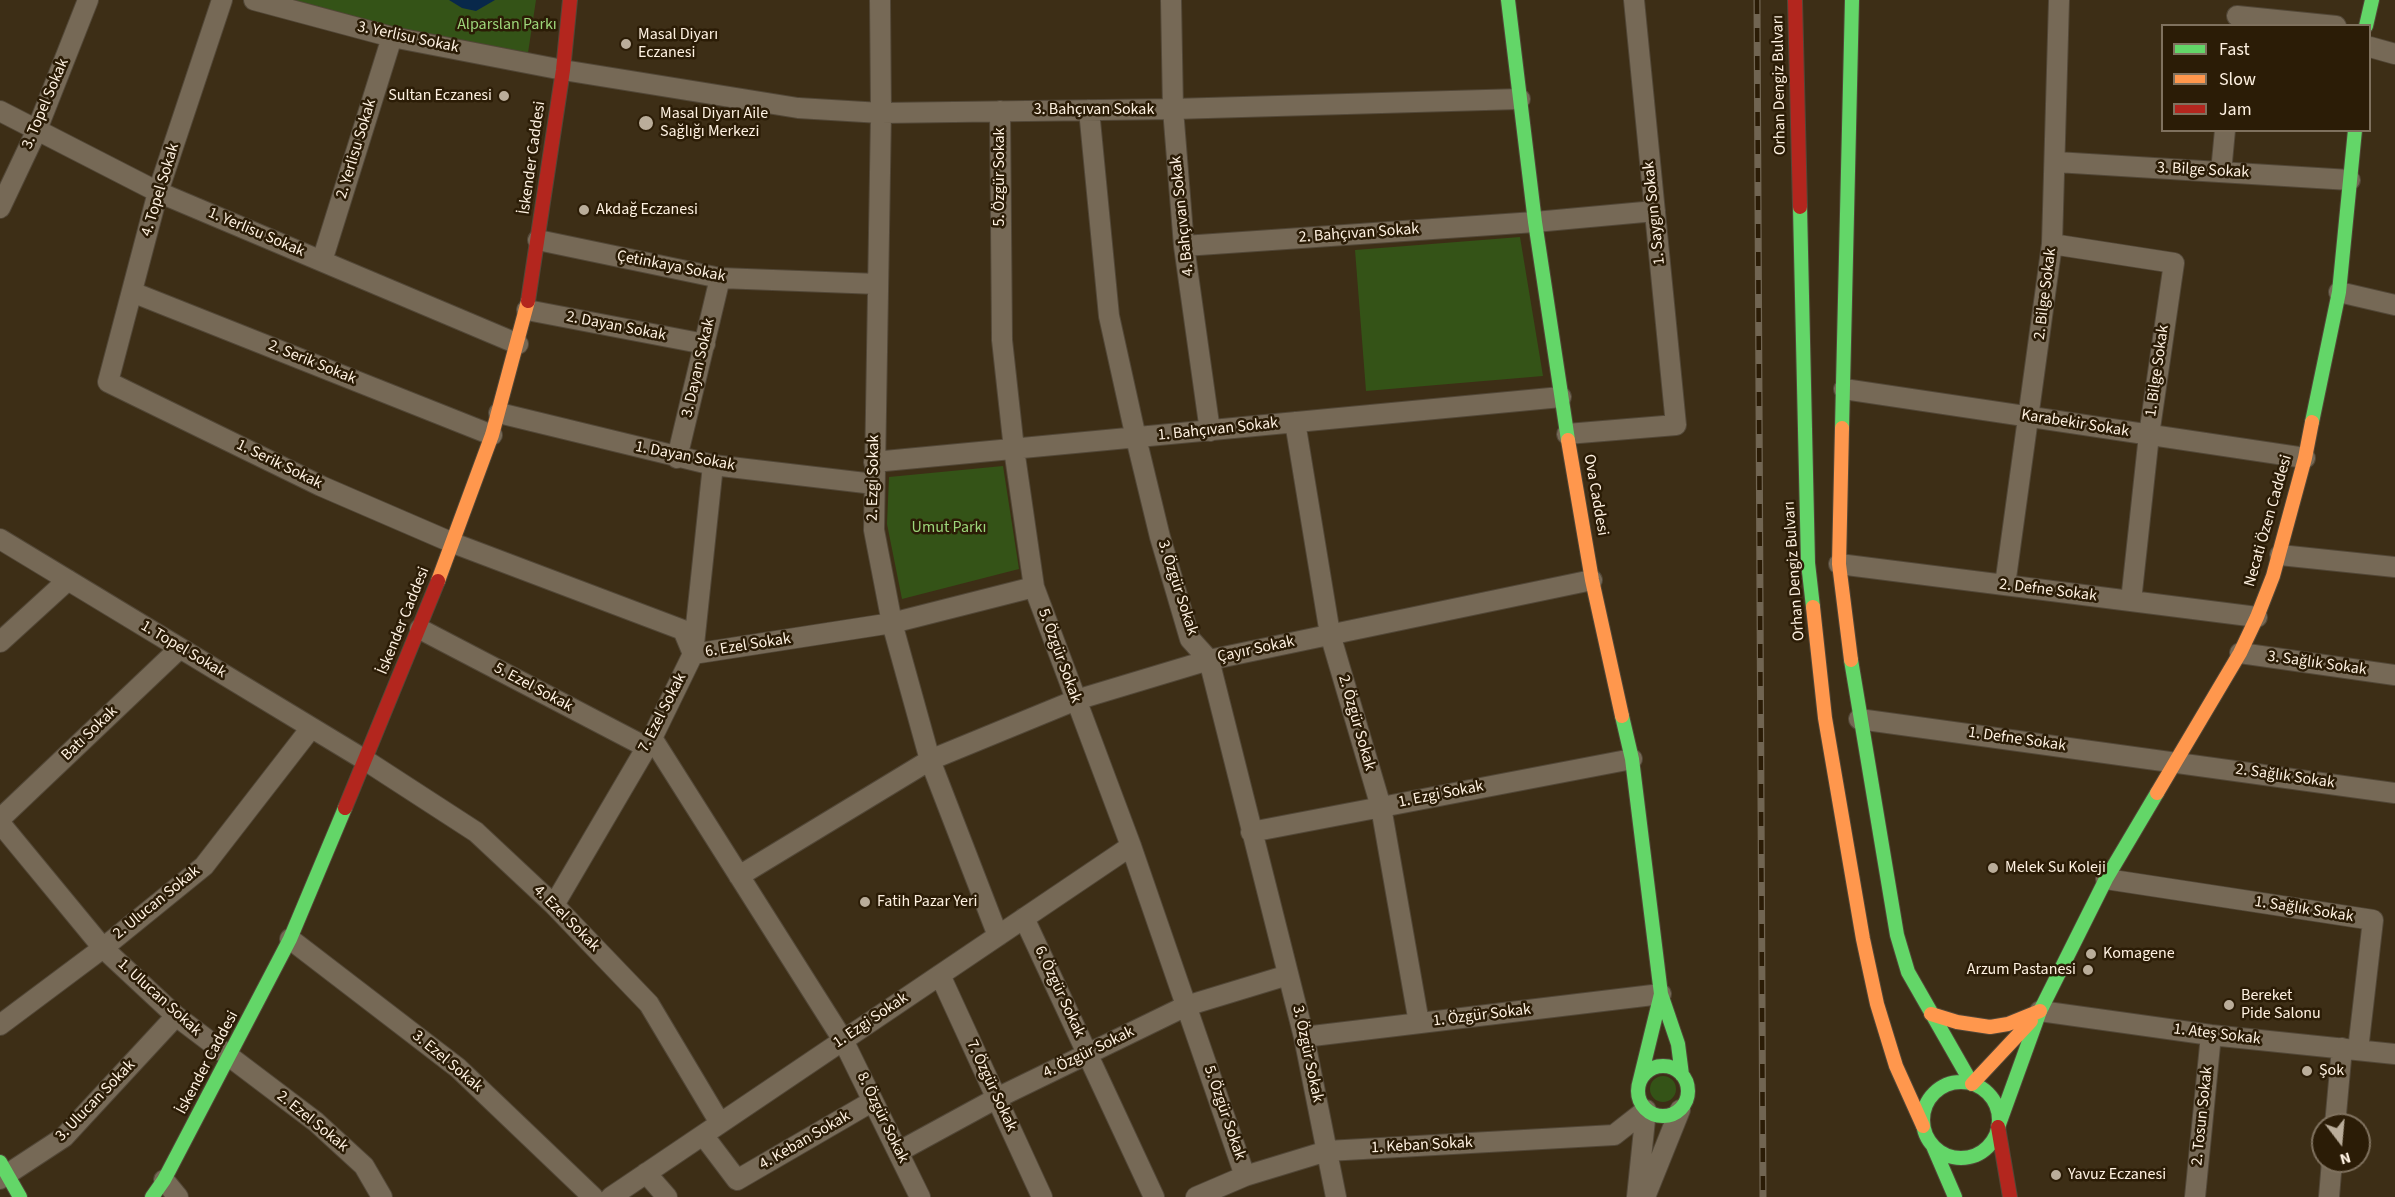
<!DOCTYPE html>
<meta charset="utf-8">
<style>
body{margin:0}
#map{position:relative;width:2395px;height:1197px;overflow:hidden;background:#3d2e16;font-family:"Source Sans 3",sans-serif}
canvas{display:block}
.legend{position:absolute;left:2161px;top:24px;width:210px;height:108px;box-sizing:border-box;background:#2b1c06;border:2px solid #7f715e;margin:0;padding:8px 10px;list-style:none;font-size:18px;color:#fef1e1}
.legend li{display:flex;align-items:center;gap:12px;height:30px}
.legend b{width:30px;border:2px solid #7f715e}
.north{position:absolute;left:2311px;top:1113px;width:60px;height:60px;box-sizing:border-box;background:#2b1c06;border:2px solid #7f715e;border-radius:50%;rotate:164deg;font-size:16px;font-weight:700;line-height:24px;text-align:center;color:#fef1e1}
.north::after{content:'';display:block;margin:auto;width:21px;height:27px;background:#baad9a;clip-path:polygon(50% 0,100% 100%,50% 72%,0 100%)}
</style>
<div id="map">
<canvas width="2395" height="1197"></canvas>
<ul class="legend">
<li><b style="height:8px;background:#63d668"></b>Fast</li>
<li><b style="height:8px;background:#ff974d"></b>Slow</li>
<li><b style="height:8px;background:#b3261e"></b>Jam</li>
</ul>
<div class="north">N</div>
</div>
<script>
const context = document.querySelector('canvas').getContext('2d');
context.lineJoin = 'round';
function fillPath(path, color) {
  context.fillStyle = color;
  context.fill(path, 'evenodd');
}
function toPath(rows) {
  const path = new Path2D();
  for (const r of rows) {
    if (r.length === 3) {
      path.moveTo(r[0] + r[2], r[1]);
      path.arc(r[0], r[1], r[2], 0, 2 * Math.PI);
      continue;
    }
    path.moveTo(r[0], r[1]);
    for (let i = 2; i < r.length; i += 2) path.lineTo(r[i], r[i + 1]);
  }
  return path;
}
function strokePath(path, color, width, dash) {
  context.strokeStyle = color;
  context.lineWidth = width;
  context.lineCap = dash ? 'butt' : 'round';
  context.setLineDash(dash || []);
  context.stroke(path);
}
function drawText(font, color, halo, rows, align = 'center') {
  context.font = font + ' "Source Sans 3",sans-serif';
  context.lineWidth = 5;
  context.setLineDash([]);
  context.textBaseline = 'middle';
  context.strokeStyle = halo;
  context.fillStyle = color;
  for (const [text, x, y, turn = 0] of rows) {
    context.save();
    context.translate(x, y);
    context.rotate((+turn || 0) * Math.PI / 180);
    context.textAlign = isNaN(turn) ? turn : align;
    if (halo) context.strokeText(text, 0, 0);
    context.fillText(text, 0, 0);
    context.restore();
  }
}
const green = toPath([
 [289,0,536,0,528,53,382,29],
 [1520,237,1543,376,1366,391,1355,250],
 [1003,466,1019,569,902,599,887,524,889,477],
 [1663,1089,13]
]);
const water = toPath([
 [449,0,495,0,476,11,462,8]
]);
const street = toPath([
 [222,0,158,192,108,382,321,486,453,543,683,630,693,654,892,623,1034,587],
 [254,0,392,37,563,70,798,108,881,113,1173,109,1520,99],
 [880,0,881,113,874,530,892,623,930,760,998,936],
 [1171,0,1173,109,1184,246,1210,431],
 [2237,16,2336,26],
 [2370,47,2395,54],
 [1089,110,1109,316,1136,438,1160,537,1190,639,1209,660,1304,1037,1336,1197],
 [0,111,158,192,518,344],
 [1000,111,1002,340,1014,449,1034,587,1131,846,1245,1176],
 [2056,162,2350,180],
 [2221,172,2225,130],
 [0,208,36,132,88,0],
 [538,240,720,278,878,284],
 [2052,244,2174,263,2149,435,2131,601],
 [1184,246,1535,222,1655,211],
 [322,261,392,37],
 [132,292,492,435],
 [2339,292,2395,305],
 [527,310,705,344],
 [1844,389,2305,458],
 [499,413,713,465,874,484],
 [1295,422,1330,634,1381,807,1419,1023],
 [1567,434,1676,425,1634,0],
 [677,458,720,278],
 [874,462,1561,397],
 [0,539,365,760,476,832,554,905,649,1004,720,1123],
 [2280,555,2395,567],
 [1839,564,2257,617],
 [2005,585,2052,244,2059,0],
 [420,629,646,747],
 [0,642,68,580],
 [2240,653,2395,675],
 [1859,719,2395,793],
 [652,738,843,1040,920,1197],
 [0,819,180,648],
 [0,823,103,948,176,1016,316,1122,364,1166,382,1197],
 [1251,832,1632,759],
 [739,876,930,760,1076,700,1209,660,1592,580],
 [2106,879,2373,920,2358,1050],
 [554,905,652,738,693,654,713,465],
 [1024,918,1154,1197],
 [290,939,458,1068,593,1197],
 [940,975,1042,1197],
 [2040,1011,2211,1035,2395,1054],
 [0,1025,103,948,204,866,311,728],
 [1304,1037,1661,994],
 [2335,1125,2342,1048],
 [703,1135,737,1180,873,1101],
 [898,1152,997,1098,1186,1006,1288,975],
 [646,1173,667,1197],
 [0,1179,64,1137,176,1016],
 [164,1180,178,1197],
 [611,1197,1131,846],
 [1196,1197,1245,1176,1327,1151,1614,1135,1646,1110],
 [1637,1197,1646,1110],
 [1645,1197,1680,1110],
 [2195,1197,2211,1035],
 [2329,1197,2332,1161]
]);
const fast = toPath([
 [1508,0,1535,222,1568,440],
 [2366,26,2372,0],
 [1800,207,1808,563,1813,607],
 [2312,422,2339,292,2355,130],
 [1842,428,1852,0],
 [1851,660,1897,935,1908,972,1972,1084],
 [1622,716,1632,759,1661,994,1678,1044,1682,1075],
 [1663,1091,25],
 [1961,1120,38],
 [1639,1084,1661,994],
 [1998,1127,2040,1011,2106,879,2157,793],
 [1933,1146,1955,1197],
 [0,1162,20,1197],
 [152,1197,164,1180,290,939,345,808]
]);
const slow = toPath([
 [1842,428,1839,564,1851,660],
 [1568,440,1592,580,1622,716],
 [438,581,492,435,528,301],
 [1813,607,1825,718,1863,939,1877,1004,1896,1066,1923,1126],
 [2157,793,2240,653,2257,617,2273,576,2305,458,2312,422],
 [1931,1014,1957,1022,1990,1027,2008,1024,2040,1011],
 [1972,1084,2031,1021]
]);
const jam = toPath([
 [1795,0,1800,207],
 [528,301,563,70,570,0],
 [345,808,438,581],
 [1998,1127,2010,1197]
]);
const rail = toPath([
 [1757,0,1763,1197]
]);
const markers = [
 [626,44,6,"#baad9a"],
 [504,96,6,"#baad9a"],
 [646,123,8,"#baad9a"],
 [584,210,6,"#baad9a"],
 [1993,868,6,"#baad9a"],
 [865,902,6,"#baad9a"],
 [2091,954,6,"#baad9a"],
 [2088,970,6,"#baad9a"],
 [2229,1005,6,"#baad9a"],
 [2307,1071,6,"#baad9a"],
 [2056,1175,6,"#baad9a"]
];
const parkNames = [
 ["Alparslan Parkı",507,25],
 ["Umut Parkı",949,528]
];
const poiNames = [
 ["Masal Diyarı",638,35],
 ["Eczanesi",638,53],
 ["Sultan Eczanesi",492,96,"right"],
 ["Masal Diyarı Aile",660,114],
 ["Sağlığı Merkezi",660,132],
 ["Akdağ Eczanesi",596,210],
 ["Melek Su Koleji",2005,868],
 ["Fatih Pazar Yeri",877,902],
 ["Komagene",2103,954],
 ["Arzum Pastanesi",2076,970,"right"],
 ["Bereket",2241,996],
 ["Pide Salonu",2241,1014],
 ["Şok",2319,1071],
 ["Yavuz Eczanesi",2068,1175]
];
const streetNames = [
 ["3. Yerlisu Sokak",408,38,12],
 ["Orhan Dengiz Bulvarı",1780,85,-91],
 ["3. Topel Sokak",46,104,-67],
 ["3. Bahçıvan Sokak",1094,110],
 ["2. Yerlisu Sokak",357,149,-73],
 ["İskender Caddesi",533,158,-82],
 ["3. Bilge Sokak",2203,171,3],
 ["5. Özgür Sokak",1000,177,-90],
 ["4. Topel Sokak",161,190,-73],
 ["1. Saygın Sokak",1655,213,-96],
 ["4. Bahçıvan Sokak",1183,216,-96],
 ["1. Yerlisu Sokak",256,233,23],
 ["2. Bahçıvan Sokak",1359,234,-4],
 ["Çetinkaya Sokak",671,267,11],
 ["2. Bilge Sokak",2046,294,-83],
 ["2. Dayan Sokak",616,327,11],
 ["2. Serik Sokak",312,363,22],
 ["3. Dayan Sokak",699,368,-77],
 ["1. Bilge Sokak",2158,371,-82],
 ["Karabekir Sokak",2075,424,9],
 ["1. Bahçıvan Sokak",1218,430,-6],
 ["1. Dayan Sokak",685,457,11],
 ["1. Serik Sokak",279,465,26],
 ["2. Ezgi Sokak",874,478,-89],
 ["Ova Caddesi",1595,495,80],
 ["Necati Özen Caddesi",2269,521,-74],
 ["Orhan Dengiz Bulvarı",1795,571,-94],
 ["3. Özgür Sokak",1177,588,72],
 ["2. Defne Sokak",2048,591,7],
 ["İskender Caddesi",404,621,-68],
 ["6. Ezel Sokak",748,646,-9],
 ["1. Topel Sokak",183,650,31],
 ["Çayır Sokak",1256,650,-12],
 ["5. Özgür Sokak",1059,656,70],
 ["3. Sağlık Sokak",2317,664,8],
 ["5. Ezel Sokak",533,688,28],
 ["7. Ezel Sokak",663,713,-63],
 ["2. Özgür Sokak",1356,723,74],
 ["Batı Sokak",90,734,-44],
 ["1. Defne Sokak",2017,740,8],
 ["2. Sağlık Sokak",2285,777,8],
 ["1. Ezgi Sokak",1441,795,-11],
 ["2. Ulucan Sokak",157,903,-39],
 ["1. Sağlık Sokak",2304,910,9],
 ["4. Ezel Sokak",566,919,45],
 ["6. Özgür Sokak",1059,992,65],
 ["1. Ulucan Sokak",159,998,42],
 ["1. Özgür Sokak",1482,1016,-7],
 ["1. Ezgi Sokak",871,1021,-34],
 ["1. Ateş Sokak",2217,1035,7],
 ["4. Özgür Sokak",1089,1053,-26],
 ["3. Özgür Sokak",1307,1054,78],
 ["3. Ezel Sokak",447,1062,40],
 ["İskender Caddesi",208,1063,-62],
 ["7. Özgür Sokak",991,1086,65],
 ["3. Ulucan Sokak",96,1101,-46],
 ["5. Özgür Sokak",1224,1113,71],
 ["2. Tosun Sokak",2203,1116,-84],
 ["8. Özgür Sokak",882,1118,64],
 ["2. Ezel Sokak",312,1122,39],
 ["4. Keban Sokak",805,1141,-30],
 ["1. Keban Sokak",1422,1146,-3]
];
fillPath(green, '#345317');
fillPath(water, '#08284a');
strokePath(street, '#524737', 22);
strokePath(fast, '#524737', 16);
strokePath(slow, '#524737', 16);
strokePath(jam, '#524737', 16);
strokePath(street, '#766956', 20);
strokePath(fast, '#63d668', 14);
strokePath(slow, '#ff974d', 14);
strokePath(jam, '#b3261e', 14);
strokePath(rail, '#716552', 7);
strokePath(rail, '#2b1c06', 4.5, [14]);
for (const [x, y, r, color] of markers) {
  const dot = new Path2D();
  dot.arc(x, y, r, 0, 2 * Math.PI);
  context.fillStyle = color;
  context.fill(dot);
  strokePath(dot, '#2b1c06', 2);
}
drawText('16px', '#9dd67a', '#2b1c06', parkNames);
drawText('16px', '#fef1e1', '#2b1c06', poiNames, 'left');
drawText('16px', '#fef1e1', '#2b1c06', streetNames);
</script>
